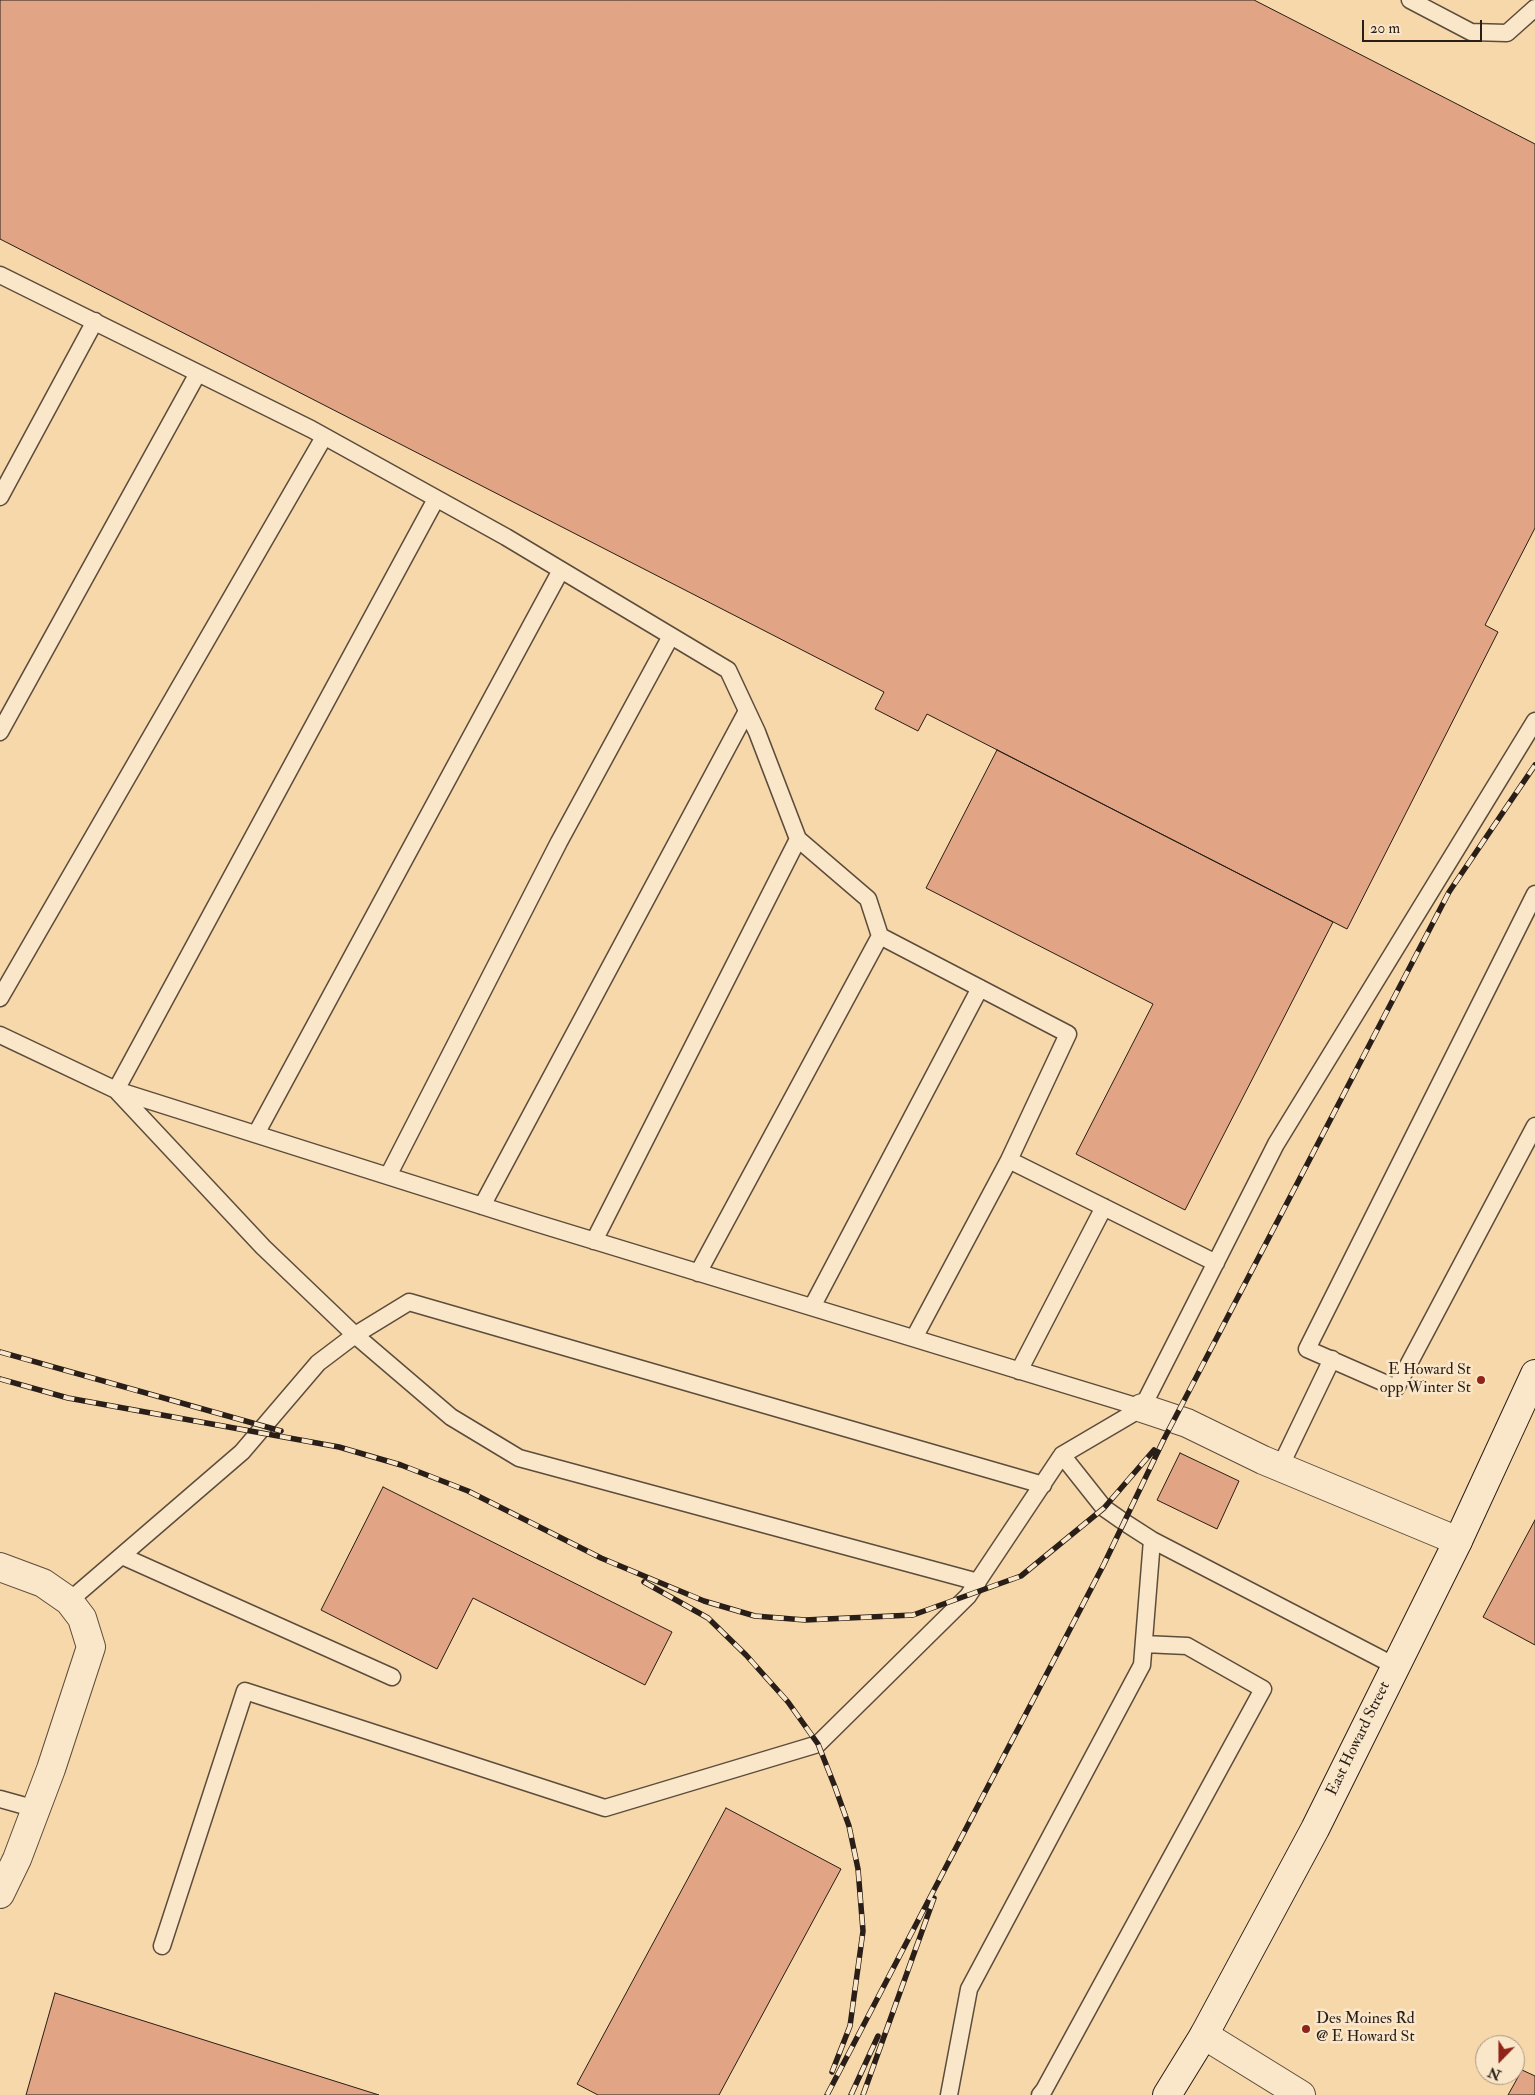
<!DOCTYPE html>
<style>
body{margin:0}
#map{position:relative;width:1535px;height:2095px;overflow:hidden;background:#f7d8aa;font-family:"IM FELL Double Pica",serif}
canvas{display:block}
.north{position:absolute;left:1475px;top:2035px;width:50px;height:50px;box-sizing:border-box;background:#fae6c8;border:1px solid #a69682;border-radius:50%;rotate:202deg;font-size:14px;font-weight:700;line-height:20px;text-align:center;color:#291e18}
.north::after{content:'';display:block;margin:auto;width:18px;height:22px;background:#8f2418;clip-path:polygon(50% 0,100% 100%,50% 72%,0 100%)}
.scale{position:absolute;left:1362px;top:20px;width:120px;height:22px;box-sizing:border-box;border:2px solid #291e18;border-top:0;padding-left:6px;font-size:15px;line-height:18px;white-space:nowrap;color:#291e18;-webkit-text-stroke:4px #fae6c8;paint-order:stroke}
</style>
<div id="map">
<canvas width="1535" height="2095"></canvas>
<div class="north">N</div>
<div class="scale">20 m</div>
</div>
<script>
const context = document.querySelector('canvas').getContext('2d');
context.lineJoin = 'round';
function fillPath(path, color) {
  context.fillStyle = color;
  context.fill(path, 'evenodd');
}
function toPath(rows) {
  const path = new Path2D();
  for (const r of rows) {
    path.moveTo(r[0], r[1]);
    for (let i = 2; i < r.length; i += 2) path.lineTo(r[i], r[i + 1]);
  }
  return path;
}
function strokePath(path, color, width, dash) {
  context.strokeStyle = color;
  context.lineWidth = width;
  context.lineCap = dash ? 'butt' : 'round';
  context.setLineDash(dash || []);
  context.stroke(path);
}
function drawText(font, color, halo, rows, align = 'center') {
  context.font = font + ' "IM FELL Double Pica",serif';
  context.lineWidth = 5;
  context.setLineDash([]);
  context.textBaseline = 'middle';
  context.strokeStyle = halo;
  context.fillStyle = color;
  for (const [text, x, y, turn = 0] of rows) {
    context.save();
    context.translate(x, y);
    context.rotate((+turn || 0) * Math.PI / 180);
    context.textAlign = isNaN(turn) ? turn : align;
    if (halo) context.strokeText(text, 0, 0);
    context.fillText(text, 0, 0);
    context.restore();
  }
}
const building = toPath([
 [0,0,1254,0,1535,144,1535,528,1485,625,1498,632,1347,929,927,714,918,731,875,709,884,692,0,239,0,0],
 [997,750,1333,922,1185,1210,1076,1154,1153,1004,926,888,997,750],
 [1180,1453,1239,1481,1217,1529,1157,1500,1180,1453],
 [383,1487,672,1632,645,1685,473,1598,437,1669,321,1610,383,1487],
 [1535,1520,1535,1645,1483,1617,1535,1520],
 [726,1808,841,1869,719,2095,598,2095,577,2084,726,1808],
 [55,1993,379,2095,26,2095,55,1993],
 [1522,2070,1535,2076,1535,2095,1508,2095,1522,2070]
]);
const service = toPath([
 [1410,0,1471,32,1507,33,1535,8],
 [0,275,311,429,506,537,728,670,757,732,798,839,868,899,880,936,1068,1034,1009,1160,1216,1263],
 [0,497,95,321],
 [436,499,116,1090,263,1247,355,1335,451,1417,519,1458,978,1582],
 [0,732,198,373],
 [1535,894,1307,1349,1396,1388,1535,1126],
 [0,998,324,437],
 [0,1035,116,1090,536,1223,1142,1408],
 [256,1134,561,570],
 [388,1176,559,842,671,636],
 [482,1206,747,711],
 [594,1241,798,839],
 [698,1273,880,936],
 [812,1307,980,988],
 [914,1338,1009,1160],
 [1019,1371,1104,1207],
 [1062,1455,1104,1508,1124,1522,1152,1540,1395,1666],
 [1280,1467,1332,1359],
 [122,1556,392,1677],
 [69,1601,242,1452,318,1363,355,1335,409,1302,1043,1485],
 [0,1799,36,1809],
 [162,1946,245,1691,605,1808,818,1744,968,1596,1062,1455,1142,1408,1276,1144,1535,721],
 [949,2095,969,1989,1142,1665,1152,1540],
 [1040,2095,1044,2090,1263,1689,1187,1646,1144,1644]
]);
const minor = toPath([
 [1142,1408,1187,1423,1263,1460,1458,1541],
 [0,1567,43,1583,69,1601,82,1618,91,1647,51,1769,17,1859,0,1894]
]);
const tertiary = toPath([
 [1204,2035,1301,2095]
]);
const secondary = toPath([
 [1167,2095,1204,2035,1315,1829,1458,1541,1535,1374]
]);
const rail = toPath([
 [0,1352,281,1431],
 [0,1379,68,1398,339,1447,401,1465,468,1491,601,1558,704,1601,755,1616,805,1620,913,1615,1021,1576,1104,1508,1154,1450],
 [644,1582,708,1618,746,1655,788,1702,818,1744,835,1787,849,1826,858,1869,863,1931,850,2026,832,2072],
 [827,2095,1104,1564,1164,1439,1449,892,1535,765],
 [851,2095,878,2036],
 [863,2095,934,1898]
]);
const markers = [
 [1481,1380,5,"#8f2418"],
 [1306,2029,5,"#8f2418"]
];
const poiNames = [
 ["E Howard St",1471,1371],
 ["opp Winter St",1471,1389],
 ["Des Moines Rd",1316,2020,"left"],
 ["@ E Howard St",1316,2038,"left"]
];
const streetNames = [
 ["East Howard Street",1359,1739,-64]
];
fillPath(building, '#e1a485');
strokePath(building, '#291e18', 1);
strokePath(service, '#5c4c3c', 19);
strokePath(minor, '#5c4c3c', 30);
strokePath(tertiary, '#5c4c3c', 30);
strokePath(secondary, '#291e18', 30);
strokePath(service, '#fae6c8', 16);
strokePath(minor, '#fae6c8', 28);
strokePath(tertiary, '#fae6c8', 28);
strokePath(secondary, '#fae6c8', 28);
strokePath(rail, '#291e18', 5.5);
strokePath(rail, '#fae6c8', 4, [11]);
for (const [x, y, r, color] of markers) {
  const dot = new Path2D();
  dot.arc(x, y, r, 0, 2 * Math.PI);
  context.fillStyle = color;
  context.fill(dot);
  strokePath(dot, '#fae6c8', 2);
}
drawText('16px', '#291e18', '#fae6c8', poiNames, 'right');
drawText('16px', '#291e18', '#fae6c8', streetNames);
</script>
